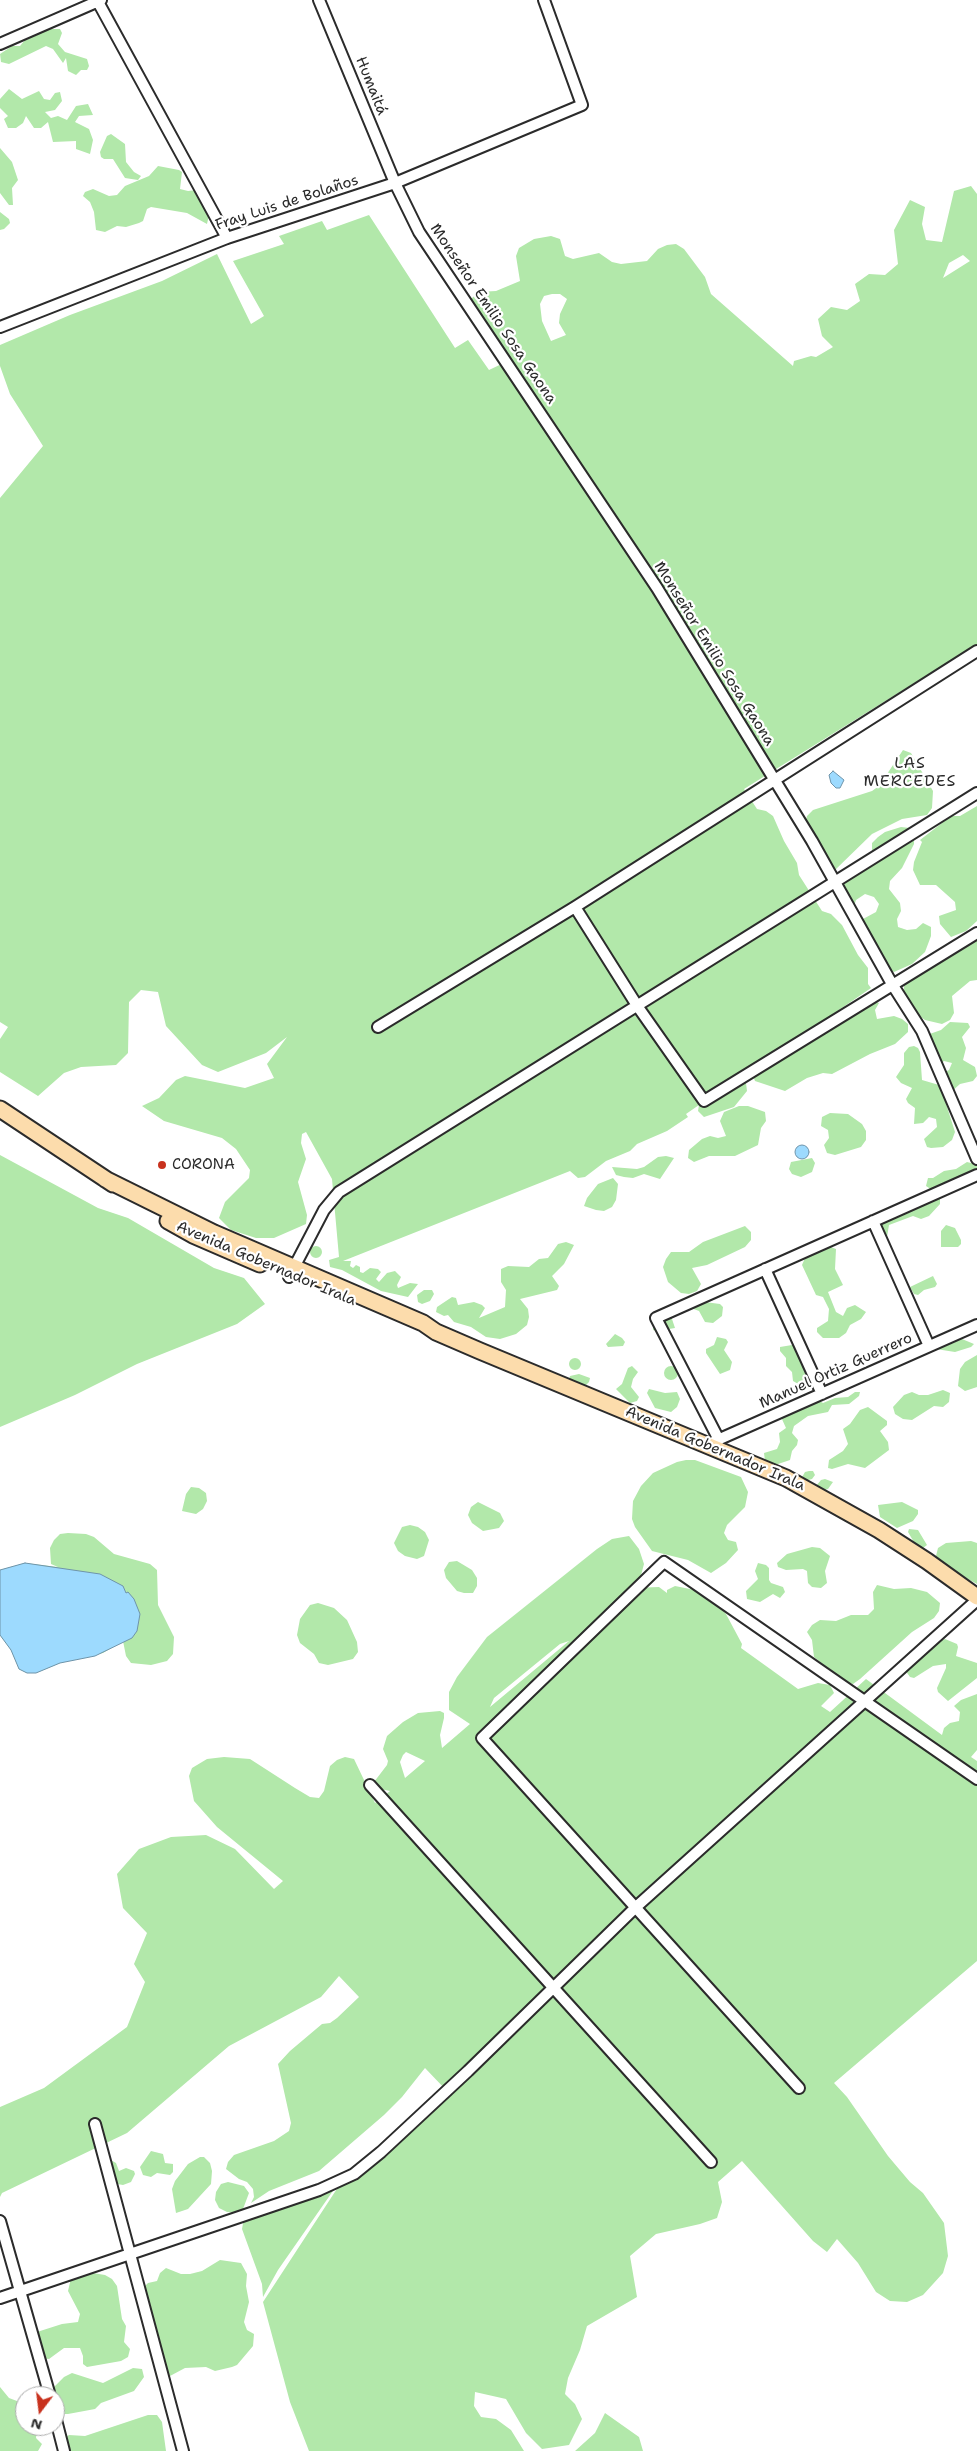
<!DOCTYPE html>
<meta charset="utf-8">
<style>
body{margin:0}
#map{position:relative;width:977px;height:2451px;overflow:hidden;background:#fff;font-family:"Shantell Sans",sans-serif}
canvas{display:block}
.north{position:absolute;left:15px;top:2386px;width:50px;height:50px;box-sizing:border-box;background:#fff;border:1px solid #aaa;border-radius:50%;rotate:195deg;font-size:14px;font-weight:700;line-height:20px;text-align:center;color:#2b2b2b}
.north::after{content:'';display:block;margin:auto;width:18px;height:22px;background:#c8321e;clip-path:polygon(50% 0,100% 100%,50% 72%,0 100%)}
</style>
<div id="map">
<canvas width="977" height="2451"></canvas>
<div class="north">N</div>
</div>
<script>
const context = document.querySelector('canvas').getContext('2d');
context.lineJoin = 'round';
function fillPath(path, color) {
  context.fillStyle = color;
  context.fill(path, 'evenodd');
}
function toPath(rows) {
  const path = new Path2D();
  for (const r of rows) {
    if (r.length === 3) {
      path.moveTo(r[0] + r[2], r[1]);
      path.arc(r[0], r[1], r[2], 0, 2 * Math.PI);
      continue;
    }
    path.moveTo(r[0], r[1]);
    for (let i = 2; i < r.length; i += 2) path.lineTo(r[i], r[i + 1]);
  }
  return path;
}
function strokePath(path, color, width, dash) {
  context.strokeStyle = color;
  context.lineWidth = width;
  context.lineCap = dash ? 'butt' : 'round';
  context.setLineDash(dash || []);
  context.stroke(path);
}
function drawText(font, color, halo, rows, align = 'center') {
  context.font = font + ' "Shantell Sans",sans-serif';
  context.lineWidth = 4.5;
  context.setLineDash([]);
  context.textBaseline = 'middle';
  context.strokeStyle = halo;
  context.fillStyle = color;
  for (const [text, x, y, turn = 0] of rows) {
    context.save();
    context.translate(x, y);
    context.rotate((+turn || 0) * Math.PI / 180);
    context.textAlign = isNaN(turn) ? turn : align;
    if (halo) context.strokeText(text, 0, 0);
    context.fillText(text, 0, 0);
    context.restore();
  }
}
const green = toPath([
 [43,29,60,29,62,33,58,44,65,52,87,59,89,66,87,70,81,70,76,75,68,71,66,58,63,63,53,49,46,46,9,64,1,62,0,54,12,46,20,46,25,40,29,39],
 [9,89,22,99,39,91,44,99,50,100,55,93,60,92,62,101,55,110,45,112,51,118,58,116,67,120,76,106,88,104,93,115,79,116,75,122,89,129,93,140,90,154,76,149,76,141,53,142,48,122,41,128,34,128,26,116,23,123,16,128,8,128,4,119,8,116,0,108,0,99],
 [111,134,125,144,126,162,134,172,141,176,138,180,125,178,113,159,104,159,101,157,100,152,107,136],
 [0,148,12,162,18,180,12,188,13,205,9,205,0,193],
 [158,166,179,170,182,172,180,189,188,191,197,190,202,195,204,209,209,215,207,224,187,213,151,207,147,209,143,221,139,223,126,227,117,226,105,232,96,230,94,212,90,202,83,196,85,192,93,189,109,196,117,195,125,186,149,176],
 [971,186,977,194,977,644,744,789,757,809,766,811,773,816,784,841,797,863,799,875,822,911,831,914,842,925,858,955,868,968,868,984,871,988,801,1036,837,1018,848,1005,863,1000,871,1000,879,1003,875,1010,877,1019,894,1016,902,1019,908,1024,908,1032,895,1044,870,1054,832,1074,823,1073,807,1078,785,1091,755,1081,752,1073,742,1081,746,1083,747,1091,734,1107,704,1117,698,1111,699,1105,686,1114,688,1117,667,1131,637,1144,630,1151,606,1161,585,1177,578,1178,570,1171,343,1261,351,1261,350,1266,353,1268,356,1265,360,1267,360,1272,363,1273,370,1268,378,1269,381,1272,376,1279,379,1282,387,1273,395,1271,401,1277,397,1285,398,1288,410,1283,418,1284,408,1297,381,1291,342,1270,330,1267,329,1260,339,1257,332,1179,306,1132,302,1134,301,1143,306,1159,298,1182,307,1215,306,1224,274,1238,256,1238,231,1230,219,1218,225,1202,249,1178,250,1170,236,1149,222,1138,164,1121,142,1106,159,1098,176,1080,185,1076,245,1088,274,1078,267,1064,287,1037,266,1053,218,1072,202,1065,166,1026,158,992,141,990,129,1002,128,1053,116,1065,81,1067,64,1073,38,1096,0,1072,0,1039,8,1027,0,1022,0,498,43,446,10,394,0,366,0,345,70,315,162,281,217,254,251,324,264,316,233,261,284,244,279,236,322,221,327,230,369,215,455,348,468,340,489,370,510,360,472,306,472,298,479,292,496,291,520,281,516,256,519,248,534,239,551,236,560,239,565,256,573,259,599,253,612,262,621,264,647,261,658,249,667,245,676,244,684,249,705,277,711,294,793,366,794,361,811,356,816,357,833,347,822,336,818,319,831,307,847,310,860,301,855,284,869,274,885,275,898,264,894,230,910,200,925,207,922,224,926,240,942,242,954,191],
 [963,255,970,261,943,278,949,263],
 [552,294,560,294,567,299,560,314,559,323,566,335,551,341,542,321,540,304,544,296],
 [0,212,9,219,10,223,4,229,0,230],
 [903,750,911,753,933,791,932,808,927,815,902,819,872,834,834,871,805,841,802,833,807,816,813,810,872,791,879,786],
 [977,806,977,921,966,931,951,937,940,924,939,916,956,910,955,902,936,885,920,885,913,870,914,862,922,842,920,840,951,816,960,816],
 [901,827,910,828,914,835,914,844,902,868,890,881,889,889,900,903,901,911,897,919,898,927,907,930,916,929,923,923,931,927,931,936,925,952,912,964,894,972,887,967,837,881,872,860,872,843,878,837,885,832],
 [865,894,874,897,879,904,876,912,863,919,854,906,856,900],
 [967,940,977,940,977,980,970,981,952,996,954,1013,950,1020,942,1024,925,1020,918,1015,904,991,904,983,933,964,949,958],
 [950,1022,968,1023,970,1027,962,1037,966,1048,963,1060,975,1067,977,1076,973,1081,960,1084,951,1092,941,1088,955,1132,952,1140,943,1147,931,1148,927,1147,924,1139,937,1127,936,1119,929,1117,923,1123,914,1124,915,1108,908,1103,906,1099,912,1088,901,1083,896,1077,904,1065,904,1053,909,1047,914,1046,918,1048,920,1052,922,1080,939,1085,941,1074,949,1070,952,1063,944,1061,935,1068,931,1067,928,1055,921,1046,924,1036,941,1030],
 [739,1106,748,1106,765,1112,766,1121,761,1128,758,1145,735,1156,709,1156,694,1162,688,1158,689,1150,702,1139,710,1136,718,1138,726,1136,720,1121,724,1112],
 [830,1113,848,1114,862,1124,866,1131,866,1140,861,1147,835,1155,827,1153,824,1145,829,1138,828,1130,821,1126,822,1117],
 [0,1155,98,1208,128,1218,214,1268,244,1278,265,1304,237,1324,137,1364,75,1395,0,1427],
 [666,1156,674,1158,660,1179,644,1174,633,1178,624,1177,616,1175,612,1167,637,1169,644,1167,658,1157],
 [977,1157,977,1173,951,1183,942,1184,940,1188,932,1190,926,1186,928,1178,933,1178,944,1171,956,1169,967,1162,971,1163],
 [812,1158,815,1163,812,1172,801,1177,792,1174,789,1169,791,1162],
 [613,1178,618,1184,616,1200,612,1207,604,1211,596,1210,584,1206,587,1198,598,1184],
 [940,1195,940,1204,929,1216,921,1219,913,1216,889,1225,887,1237,883,1239,872,1235,872,1227],
 [946,1225,955,1228,961,1240,961,1244,958,1247,941,1247,941,1231],
 [745,1226,751,1232,751,1240,745,1247,707,1265,692,1268,701,1284,697,1291,689,1294,681,1293,668,1282,663,1267,666,1259,671,1252,689,1252,703,1242],
 [566,1242,574,1245,564,1264,552,1276,559,1286,557,1290,520,1299,528,1309,529,1317,527,1325,516,1334,500,1339,486,1337,471,1327,454,1322,448,1315,444,1316,436,1312,437,1307,452,1297,456,1298,458,1305,474,1302,482,1305,485,1308,479,1318,505,1307,506,1290,501,1282,501,1269,508,1266,529,1267,539,1259,548,1258,558,1244],
 [316,1252,6],
 [828,1246,836,1249,835,1269,843,1285,828,1292,836,1312,843,1316,847,1308,855,1305,866,1312,861,1319,850,1325,846,1333,839,1338,823,1338,817,1332,817,1328,828,1321,829,1309,823,1297,816,1295,802,1265,805,1258],
 [933,1276,937,1284,935,1287,924,1290,918,1295,914,1294,910,1287],
 [424,1290,432,1290,434,1294,430,1301,422,1304,418,1302,417,1295],
 [697,1301,720,1304,723,1307,722,1316,713,1323,705,1322,699,1311,691,1308],
 [671,1316,675,1328,657,1331,653,1330,654,1318],
 [615,1334,622,1338,625,1342,623,1346,608,1347,606,1344],
 [962,1335,962,1339,974,1344,971,1347,955,1352,936,1349,936,1345],
 [717,1337,726,1339,728,1342,724,1350,732,1362,730,1370,720,1374,706,1353,706,1349,714,1345],
 [792,1345,796,1345,807,1378,807,1382,800,1385,793,1381,792,1372,786,1366,786,1358,780,1351,780,1347],
 [977,1355,977,1387,965,1391,958,1386,960,1369,965,1362],
 [575,1364,6],
 [671,1373,7],
 [632,1366,638,1372,633,1379,631,1387,639,1397,637,1401,630,1403,616,1389,622,1384,628,1368],
 [579,1374,590,1378,589,1382,580,1391,568,1382,570,1376],
 [649,1389,665,1393,677,1392,680,1399,677,1407,671,1412,655,1408,647,1393],
 [943,1390,950,1393,949,1402,943,1407,934,1406,912,1420,903,1419,895,1414,893,1407,904,1395,912,1392,919,1395,928,1395],
 [855,1392,860,1392,859,1396,849,1404,832,1405,828,1412,808,1416,794,1426,792,1433,798,1440,797,1445,792,1451,790,1460,772,1466,765,1461,764,1453,777,1449,780,1442,779,1433,786,1428,781,1417,780,1409,783,1405,795,1401,816,1399,823,1403,835,1398,848,1397],
 [868,1407,887,1421,887,1425,880,1431,888,1442,889,1450,865,1468,848,1464,832,1469,828,1468,829,1460,843,1451,848,1444,843,1429,850,1424,860,1410],
 [686,1460,695,1460,741,1477,748,1492,745,1507,727,1525,724,1533,728,1540,736,1542,738,1550,726,1563,711,1573,688,1560,652,1551,635,1527,632,1519,633,1501,641,1486,653,1473,677,1462],
 [809,1471,813,1471,815,1475,812,1479,805,1481,801,1479,805,1472],
 [825,1479,833,1482,828,1489,820,1491,816,1486,821,1480],
 [191,1487,199,1488,206,1493,207,1501,203,1509,196,1514,182,1511,186,1494],
 [478,1502,500,1513,504,1521,499,1528,483,1531,472,1523,468,1515,471,1507],
 [902,1502,918,1510,918,1514,913,1521,897,1528,880,1517,878,1505],
 [410,1525,418,1527,425,1532,429,1540,424,1556,417,1559,405,1556,398,1551,394,1543,402,1527],
 [909,1529,918,1530,927,1545,923,1548,915,1544,908,1532],
 [68,1533,86,1534,94,1537,114,1554,150,1564,157,1570,158,1605,174,1637,173,1654,167,1661,151,1665,131,1663,126,1656,123,1641,103,1653,60,1663,36,1673,27,1673,19,1669,11,1650,0,1635,0,1570,25,1563,58,1567,51,1564,50,1548,54,1540,60,1534],
 [629,1536,639,1549,644,1564,640,1579,632,1588,659,1587,667,1593,667,1590,675,1586,700,1591,714,1600,726,1614,742,1644,741,1648,798,1689,818,1683,830,1685,834,1693,821,1706,830,1712,866,1679,942,1735,944,1728,950,1723,959,1721,960,1712,954,1706,961,1700,977,1694,977,1750,971,1757,977,1761,977,1961,834,2083,847,2097,888,2156,910,2182,923,2193,944,2223,948,2256,943,2273,923,2295,907,2302,890,2301,876,2292,858,2263,837,2239,827,2252,813,2241,742,2161,718,2182,722,2202,717,2218,700,2224,656,2234,630,2256,637,2297,587,2326,580,2350,568,2378,565,2394,575,2404,582,2419,569,2445,542,2449,526,2433,506,2399,475,2392,474,2406,481,2417,496,2419,511,2430,524,2451,309,2451,290,2402,263,2302,344,2178,446,2090,425,2068,402,2097,384,2115,319,2171,269,2191,251,2203,254,2197,253,2189,247,2182,239,2179,226,2169,228,2162,234,2155,274,2141,289,2131,291,2123,278,2064,290,2051,322,2024,330,2023,337,2018,359,1997,339,1976,321,1997,229,2046,127,2133,2,2193,0,2197,0,2107,44,2088,127,2027,145,1982,134,1964,147,1933,123,1908,117,1874,139,1849,171,1837,206,1835,235,1849,274,1889,283,1881,217,1827,194,1801,189,1776,192,1768,207,1759,224,1757,250,1759,295,1788,310,1797,319,1798,324,1791,330,1766,337,1760,345,1757,354,1759,375,1803,390,1791,380,1789,374,1782,387,1765,388,1761,383,1749,387,1736,403,1722,418,1713,440,1711,444,1713,444,1718,440,1735,442,1748,470,1724,449,1710,449,1692,457,1677,487,1637,597,1549,612,1539],
 [569,1641,490,1707,494,1698,560,1644],
 [406,1752,425,1761,405,1778,400,1762,403,1755],
 [971,1541,977,1543,977,1584,940,1564,936,1556,938,1548,946,1543],
 [812,1547,820,1548,830,1556,825,1571,827,1583,821,1588,812,1587,808,1583,807,1571,803,1569,786,1570,778,1567,777,1563,787,1554],
 [457,1561,472,1570,477,1578,477,1586,473,1593,464,1593,457,1591,446,1578,444,1570,449,1562],
 [758,1563,766,1565,769,1568,769,1580,771,1583,783,1587,785,1592,780,1598,773,1594,760,1602,747,1599,746,1591,758,1579,755,1571],
 [877,1585,894,1589,911,1588,927,1592,940,1603,939,1611,934,1618,912,1632,860,1679,853,1684,845,1682,814,1657,812,1640,807,1632,812,1625,820,1620,836,1621,851,1615,868,1615,874,1609,873,1592],
 [318,1603,334,1608,347,1620,357,1642,358,1652,353,1659,328,1665,319,1663,314,1654,300,1643,297,1635,300,1619,310,1605],
 [945,1639,957,1644,958,1647,956,1656,977,1663,977,1678,948,1701,938,1692,937,1688,946,1668,946,1664,933,1666,914,1678,910,1677,905,1670,926,1654,937,1642],
 [151,2151,163,2154,165,2163,173,2164,173,2172,170,2175,157,2173,151,2177,143,2175,140,2167],
 [200,2157,204,2157,210,2163,212,2171,211,2184,188,2209,176,2213,172,2189,175,2181,188,2164],
 [109,2159,116,2163,119,2171,126,2168,134,2171,135,2174,131,2182,123,2185,106,2182,102,2167],
 [228,2182,244,2186,249,2193,243,2209,238,2213,227,2212,219,2208,215,2200,216,2192,221,2184],
 [335,2188,278,2270,263,2297,262,2284,242,2229,244,2218],
 [220,2260,241,2263,247,2274,246,2286,249,2302,244,2322,247,2330,254,2334,253,2346,237,2365,232,2367,215,2371,206,2367,185,2368,170,2376,153,2352,146,2336,142,2289,148,2283,157,2281,160,2273,166,2268,181,2274,190,2274,202,2271],
 [80,2271,105,2275,112,2279,117,2286,122,2319,126,2326,124,2342,130,2349,128,2357,121,2361,87,2367,83,2364,83,2356,80,2348,64,2348,49,2359,40,2358,33,2353,29,2346,31,2338,37,2332,62,2324,78,2322,80,2314,68,2291,72,2274],
 [133,2368,142,2369,144,2377,134,2391,101,2403,95,2409,68,2414,55,2414,55,2396,50,2396,52,2389,64,2377,72,2373,103,2383],
 [0,2387,9,2398,25,2404,25,2426,35,2426,37,2430,36,2438,42,2444,38,2451,0,2451],
 [605,2413,639,2437,643,2451,575,2451,595,2433],
 [148,2415,157,2415,162,2422,166,2451,64,2451,62,2440,69,2435,85,2436]
]);
const water = toPath([
 [833,771,844,780,840,788,836,788,831,783,829,775,833,771],
 [802,1152,7],
 [25,1563,100,1574,123,1586,126,1593,128,1592,134,1599,140,1614,137,1631,132,1638,95,1656,60,1663,36,1673,27,1673,19,1669,11,1650,0,1635,0,1570,25,1563]
]);
const street = toPath([
 [97,0,227,238],
 [319,0,395,183,419,232,657,588,812,841,892,984,922,1031,977,1159],
 [0,44,101,0],
 [0,327,227,238,395,183,582,105,544,0],
 [575,907,638,1007,704,1101,977,933],
 [378,1027,575,907,977,651],
 [873,1221,929,1346],
 [765,1269,822,1394],
 [289,1277,324,1210,339,1192,977,793],
 [719,1440,656,1318,977,1175],
 [713,1442,977,1325],
 [370,1785,711,2162],
 [799,2088,482,1738,664,1562,977,1779],
 [95,2124,183,2451],
 [0,2221,50,2396],
 [0,2298,319,2190,354,2174,381,2152,468,2071,636,1907,977,1600],
 [55,2416,64,2451]
]);
const primary = toPath([
 [0,1109,113,1184],
 [105,1179,214,1233,423,1323,436,1332,480,1351,786,1478,879,1530,927,1561,977,1597],
 [168,1221,193,1235,260,1264]
]);
const markers = [
 [162,1165,5,"#c8321e"]
];
const streetNames = [
 ["Humaitá",371,86,68],
 ["Fray Luis de Bolaños",287,203,-18],
 ["Monseñor Emilio Sosa Gaona",493,314,56],
 ["Monseñor Emilio Sosa Gaona",714,654,58],
 ["Avenida Gobernador Irala",266,1264,23],
 ["Manuel Ortiz Guerrero",836,1371,-24],
 ["Avenida Gobernador Irala",715,1449,23]
];
const poiNames = [
 ["CORONA",172,1165]
];
const neighbourhoodNames = [
 ["LAS",910,764],
 ["MERCEDES",910,782]
];
fillPath(green, '#b2e8aa');
fillPath(water, '#9ddafe');
strokePath(water, '#6f94aa', 1);
strokePath(street, '#2b2b2b', 14);
strokePath(primary, '#2b2b2b', 19);
strokePath(street, '#fff', 10);
strokePath(primary, '#fcdcac', 15);
for (const [x, y, r, color] of markers) {
  const dot = new Path2D();
  dot.arc(x, y, r, 0, 2 * Math.PI);
  context.fillStyle = color;
  context.fill(dot);
  strokePath(dot, '#fff', 2);
}
drawText('15px', '#2b2b2b', '#fff', streetNames);
drawText('15px', '#2b2b2b', '#fff', poiNames, 'left');
context.letterSpacing = '1px';
drawText('16px', '#2b2b2b', '#fff', neighbourhoodNames);
context.letterSpacing = '0px';
</script>
